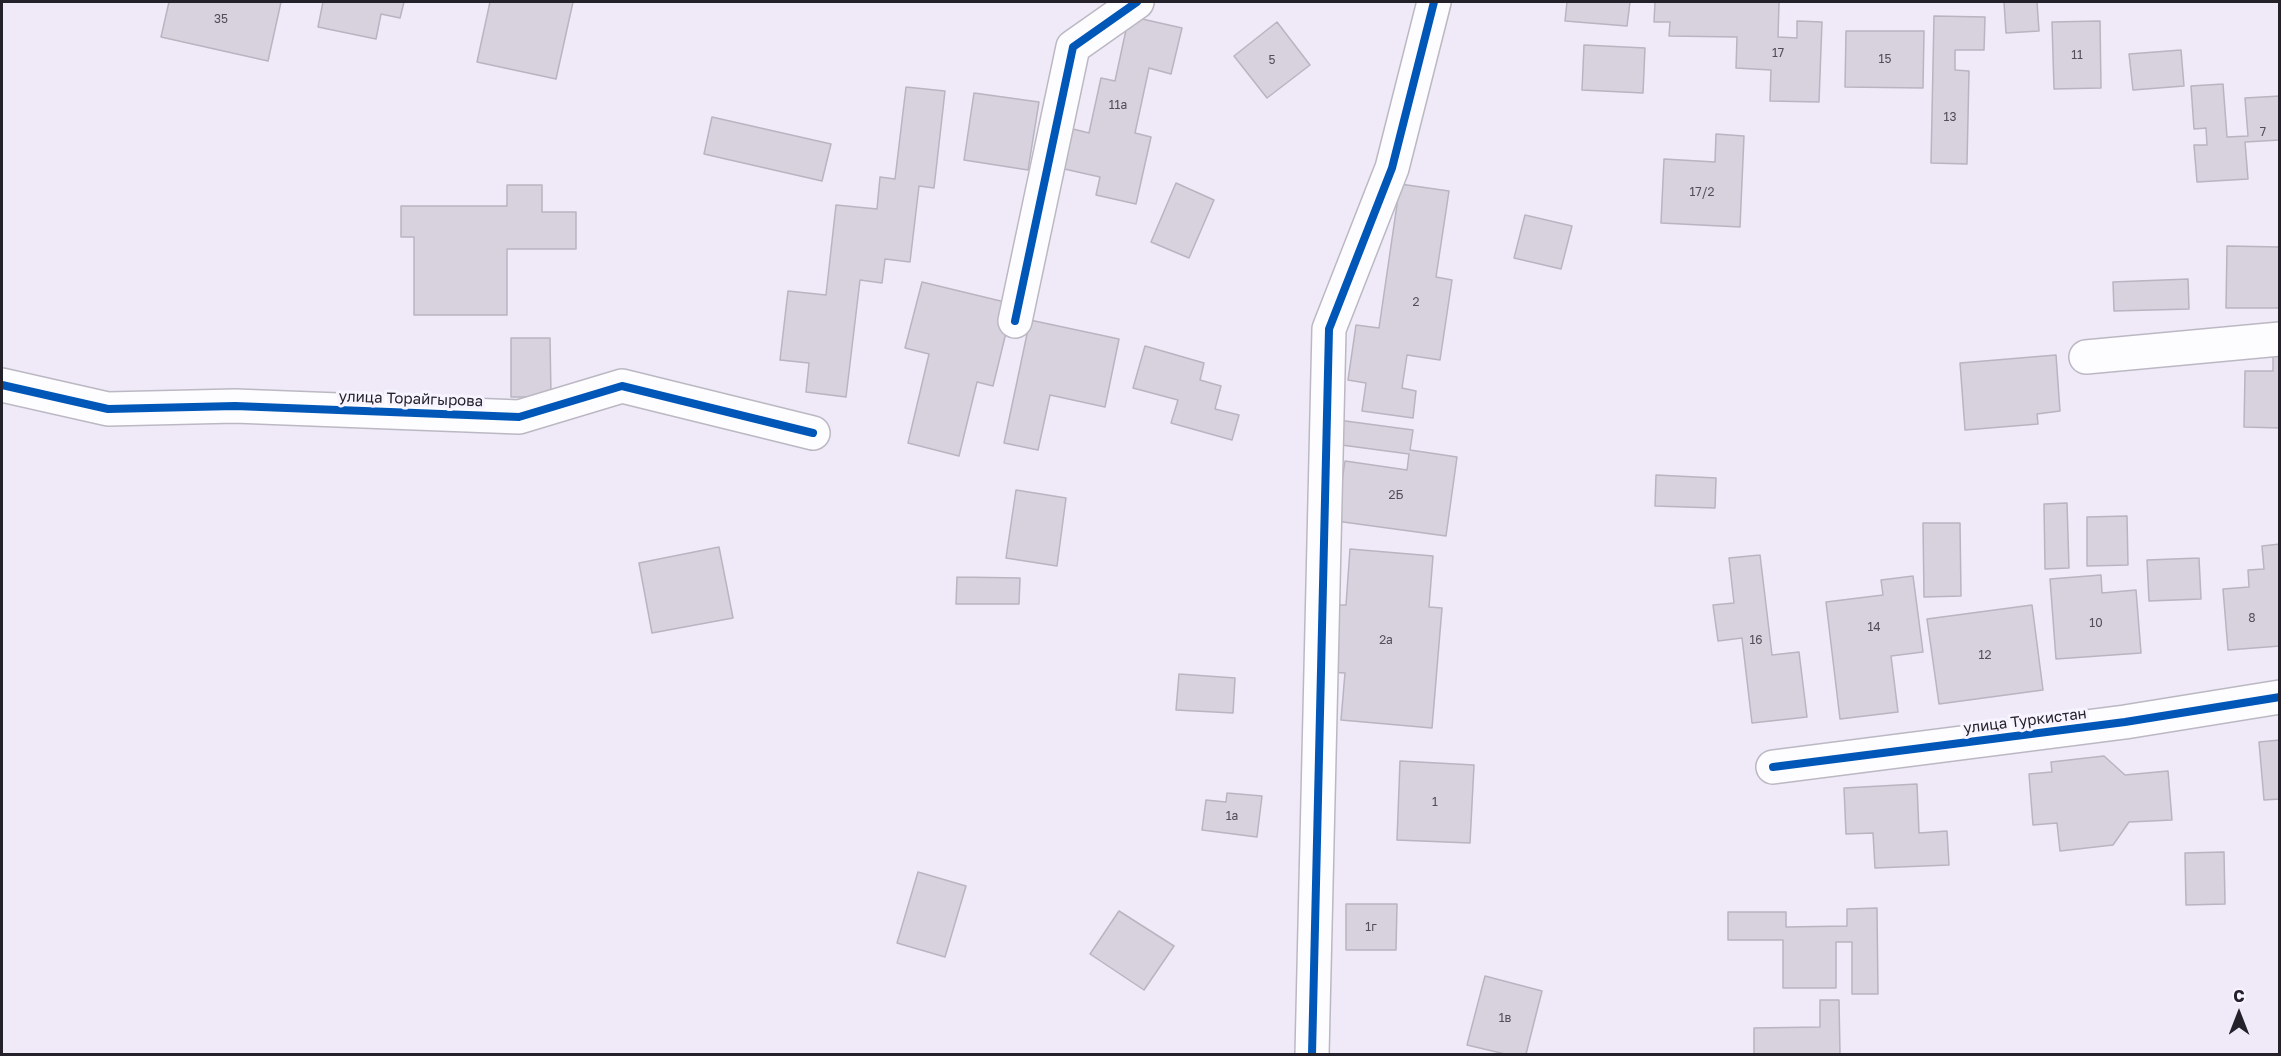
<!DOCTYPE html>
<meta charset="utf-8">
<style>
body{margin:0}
#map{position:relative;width:2281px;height:1056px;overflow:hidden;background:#efe9f8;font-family:"Golos Text",sans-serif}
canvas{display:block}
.frame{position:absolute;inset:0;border:3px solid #25212b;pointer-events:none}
.north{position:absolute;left:2209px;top:984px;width:60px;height:60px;-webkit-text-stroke:4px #f8f4ff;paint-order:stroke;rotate:0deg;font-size:16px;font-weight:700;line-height:24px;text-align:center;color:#25212b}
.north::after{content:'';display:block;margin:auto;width:21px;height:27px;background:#25212b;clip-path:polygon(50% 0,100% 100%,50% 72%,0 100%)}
</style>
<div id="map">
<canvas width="2281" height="1056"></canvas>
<div class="frame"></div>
<div class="north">С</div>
</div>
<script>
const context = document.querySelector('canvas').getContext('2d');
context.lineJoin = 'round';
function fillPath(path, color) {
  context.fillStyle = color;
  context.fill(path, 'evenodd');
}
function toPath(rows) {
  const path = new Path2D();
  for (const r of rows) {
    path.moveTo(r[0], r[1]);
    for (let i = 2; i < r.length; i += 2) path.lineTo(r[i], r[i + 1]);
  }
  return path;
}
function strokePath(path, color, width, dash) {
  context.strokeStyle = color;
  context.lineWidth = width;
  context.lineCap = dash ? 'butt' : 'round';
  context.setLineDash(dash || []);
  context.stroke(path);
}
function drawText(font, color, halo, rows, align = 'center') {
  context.font = font + ' "Golos Text",sans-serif';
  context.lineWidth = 6;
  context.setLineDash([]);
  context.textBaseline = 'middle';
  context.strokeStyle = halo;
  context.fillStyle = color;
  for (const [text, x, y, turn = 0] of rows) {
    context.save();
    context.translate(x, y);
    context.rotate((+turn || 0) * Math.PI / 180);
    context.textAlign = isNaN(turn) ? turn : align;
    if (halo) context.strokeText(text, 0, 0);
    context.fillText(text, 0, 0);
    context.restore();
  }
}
const building = toPath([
 [169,2,281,2,268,61,161,37,169,2],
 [323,2,404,2,400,18,381,14,376,39,318,27,323,2],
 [490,2,573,2,556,79,477,62,490,2],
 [1567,2,1630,2,1627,26,1565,21,1567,2],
 [1655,2,1779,2,1778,37,1797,38,1797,21,1822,22,1819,102,1770,101,1771,70,1736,68,1737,37,1669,36,1670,22,1654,22,1655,2],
 [2004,2,2037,2,2039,31,2006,33,2004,2],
 [1129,16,1182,28,1171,74,1149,68,1135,133,1151,137,1136,204,1096,195,1100,177,1060,168,1069,128,1089,133,1101,78,1115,81,1129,16],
 [1934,16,1985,17,1984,50,1955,50,1955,70,1969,71,1967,164,1931,163,1934,16],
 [2100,21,2101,88,2054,89,2052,22,2100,21],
 [1277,22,1310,65,1267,98,1234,56,1277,22],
 [1846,31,1924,31,1923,88,1845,87,1846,31],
 [1584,45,1645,48,1643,93,1582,90,1584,45],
 [2181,50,2184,86,2133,90,2129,54,2181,50],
 [2223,84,2227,137,2248,136,2245,98,2280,96,2280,140,2245,142,2248,179,2197,182,2194,145,2207,145,2206,128,2194,129,2191,86,2223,84],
 [906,87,945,91,934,188,919,186,910,262,885,259,882,283,860,280,846,397,806,392,809,363,780,360,788,291,826,295,836,205,877,209,880,177,895,179,906,87],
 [974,93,1039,102,1028,170,964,160,974,93],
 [712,117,831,144,822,181,704,154,712,117],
 [1716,134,1744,136,1740,227,1661,223,1664,159,1715,162,1716,134],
 [1176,183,1214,200,1189,258,1151,242,1176,183],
 [1400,184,1449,191,1436,277,1452,280,1440,360,1407,355,1402,388,1416,391,1413,418,1362,411,1366,383,1348,380,1356,325,1379,328,1400,184],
 [507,185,542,185,542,212,576,212,576,249,507,249,507,315,414,315,414,237,401,237,401,206,507,206,507,185],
 [1525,215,1572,226,1561,269,1514,258,1525,215],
 [2227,246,2280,247,2280,308,2226,308,2227,246],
 [2188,279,2189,309,2114,311,2113,282,2188,279],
 [922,282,1013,304,993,386,977,382,959,456,908,443,929,354,905,348,922,282],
 [1030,320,1119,339,1105,407,1050,395,1038,450,1004,443,1030,320],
 [511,338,550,338,551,397,511,397,511,338],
 [1145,346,1204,363,1200,380,1221,386,1215,409,1239,415,1232,440,1171,423,1178,400,1133,388,1145,346],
 [2273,351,2280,351,2280,428,2244,427,2245,371,2273,371,2273,351],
 [2056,355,2060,411,2037,414,2038,424,1965,430,1960,363,2056,355],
 [1338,420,1413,430,1410,450,1457,457,1446,536,1336,521,1345,461,1407,470,1409,454,1334,444,1338,420],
 [1656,475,1716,478,1715,508,1655,506,1656,475],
 [1016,490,1066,498,1057,566,1006,558,1016,490],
 [2067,503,2069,568,2045,569,2044,504,2067,503],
 [2127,516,2128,565,2087,566,2087,517,2127,516],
 [1923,523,1960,523,1961,596,1924,597,1923,523],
 [2280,544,2280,646,2228,650,2223,589,2249,587,2248,570,2264,569,2262,546,2280,544],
 [719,547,733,618,652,633,639,563,719,547],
 [1350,549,1433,556,1429,607,1442,608,1432,728,1341,720,1345,673,1330,672,1335,605,1346,605,1350,549],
 [1760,555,1772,655,1799,652,1807,717,1752,723,1742,638,1718,641,1713,605,1734,603,1729,558,1760,555],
 [2199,558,2201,599,2149,601,2147,560,2199,558],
 [2101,575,2102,593,2136,590,2141,653,2056,659,2050,579,2101,575],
 [1913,576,1923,652,1891,656,1898,712,1840,719,1826,602,1883,595,1881,580,1913,576],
 [957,577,1020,578,1019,604,956,604,957,577],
 [2032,605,2043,690,1939,704,1927,619,2032,605],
 [1179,674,1235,678,1233,713,1176,710,1179,674],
 [2280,740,2280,799,2264,800,2259,742,2280,740],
 [2104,756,2125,775,2168,771,2172,820,2129,822,2113,845,2060,851,2057,823,2033,825,2029,774,2052,772,2051,762,2104,756],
 [1400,761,1474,765,1470,843,1397,840,1400,761],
 [1917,784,1919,833,1947,831,1949,865,1875,868,1873,833,1846,834,1844,788,1917,784],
 [1227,793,1262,796,1257,837,1202,830,1206,800,1226,802,1227,793],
 [2224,852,2225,904,2186,905,2185,853,2224,852],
 [918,872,966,886,945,957,897,943,918,872],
 [1346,904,1397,904,1396,950,1346,950,1346,904],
 [1877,908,1878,994,1852,994,1852,942,1836,942,1836,988,1783,988,1783,940,1728,940,1728,912,1786,912,1786,927,1847,926,1847,909,1877,908],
 [1119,911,1174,946,1144,990,1090,954,1119,911],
 [1485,976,1542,991,1526,1054,1505,1054,1467,1045,1485,976],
 [1820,1000,1839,1000,1840,1054,1754,1054,1754,1028,1820,1027,1820,1000]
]);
const street = toPath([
 [1015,321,1073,47,1137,2],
 [2086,357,2280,339],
 [2,385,108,409,235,406,519,417,622,386,813,433],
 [1773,767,2125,722,2280,697],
 [1312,1054,1329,329,1392,168,1434,2]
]);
const cycleway = toPath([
 [1015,321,1073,47,1137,2],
 [2,385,108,409,235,406,519,417,622,386,813,433],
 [1773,767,2125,722,2280,697],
 [1312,1054,1329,329,1392,168,1434,2]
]);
const numberNames = [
 ["35",221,19],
 ["17",1778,53],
 ["11",2077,55],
 ["15",1885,59],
 ["5",1272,60],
 ["11а",1118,105],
 ["13",1950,117],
 ["7",2263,132],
 ["17/2",1702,192],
 ["2",1416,302],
 ["2Б",1396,495],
 ["8",2252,618],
 ["10",2096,623],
 ["14",1874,627],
 ["2а",1386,640],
 ["16",1756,640],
 ["12",1985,655],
 ["1",1435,802],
 ["1а",1232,816],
 ["1г",1371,927],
 ["1в",1505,1018]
];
const streetNames = [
 ["улица Торайгырова",411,399,2],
 ["улица Туркистан",2025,721,-7]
];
fillPath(building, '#d7d2de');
strokePath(building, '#b9b4c0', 1.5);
strokePath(street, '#bcb8c3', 36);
strokePath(street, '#fdfcfe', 33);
strokePath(cycleway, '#0057b8', 8);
drawText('12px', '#524d58', null, numberNames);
drawText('15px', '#25212b', '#f8f4ff', streetNames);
</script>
